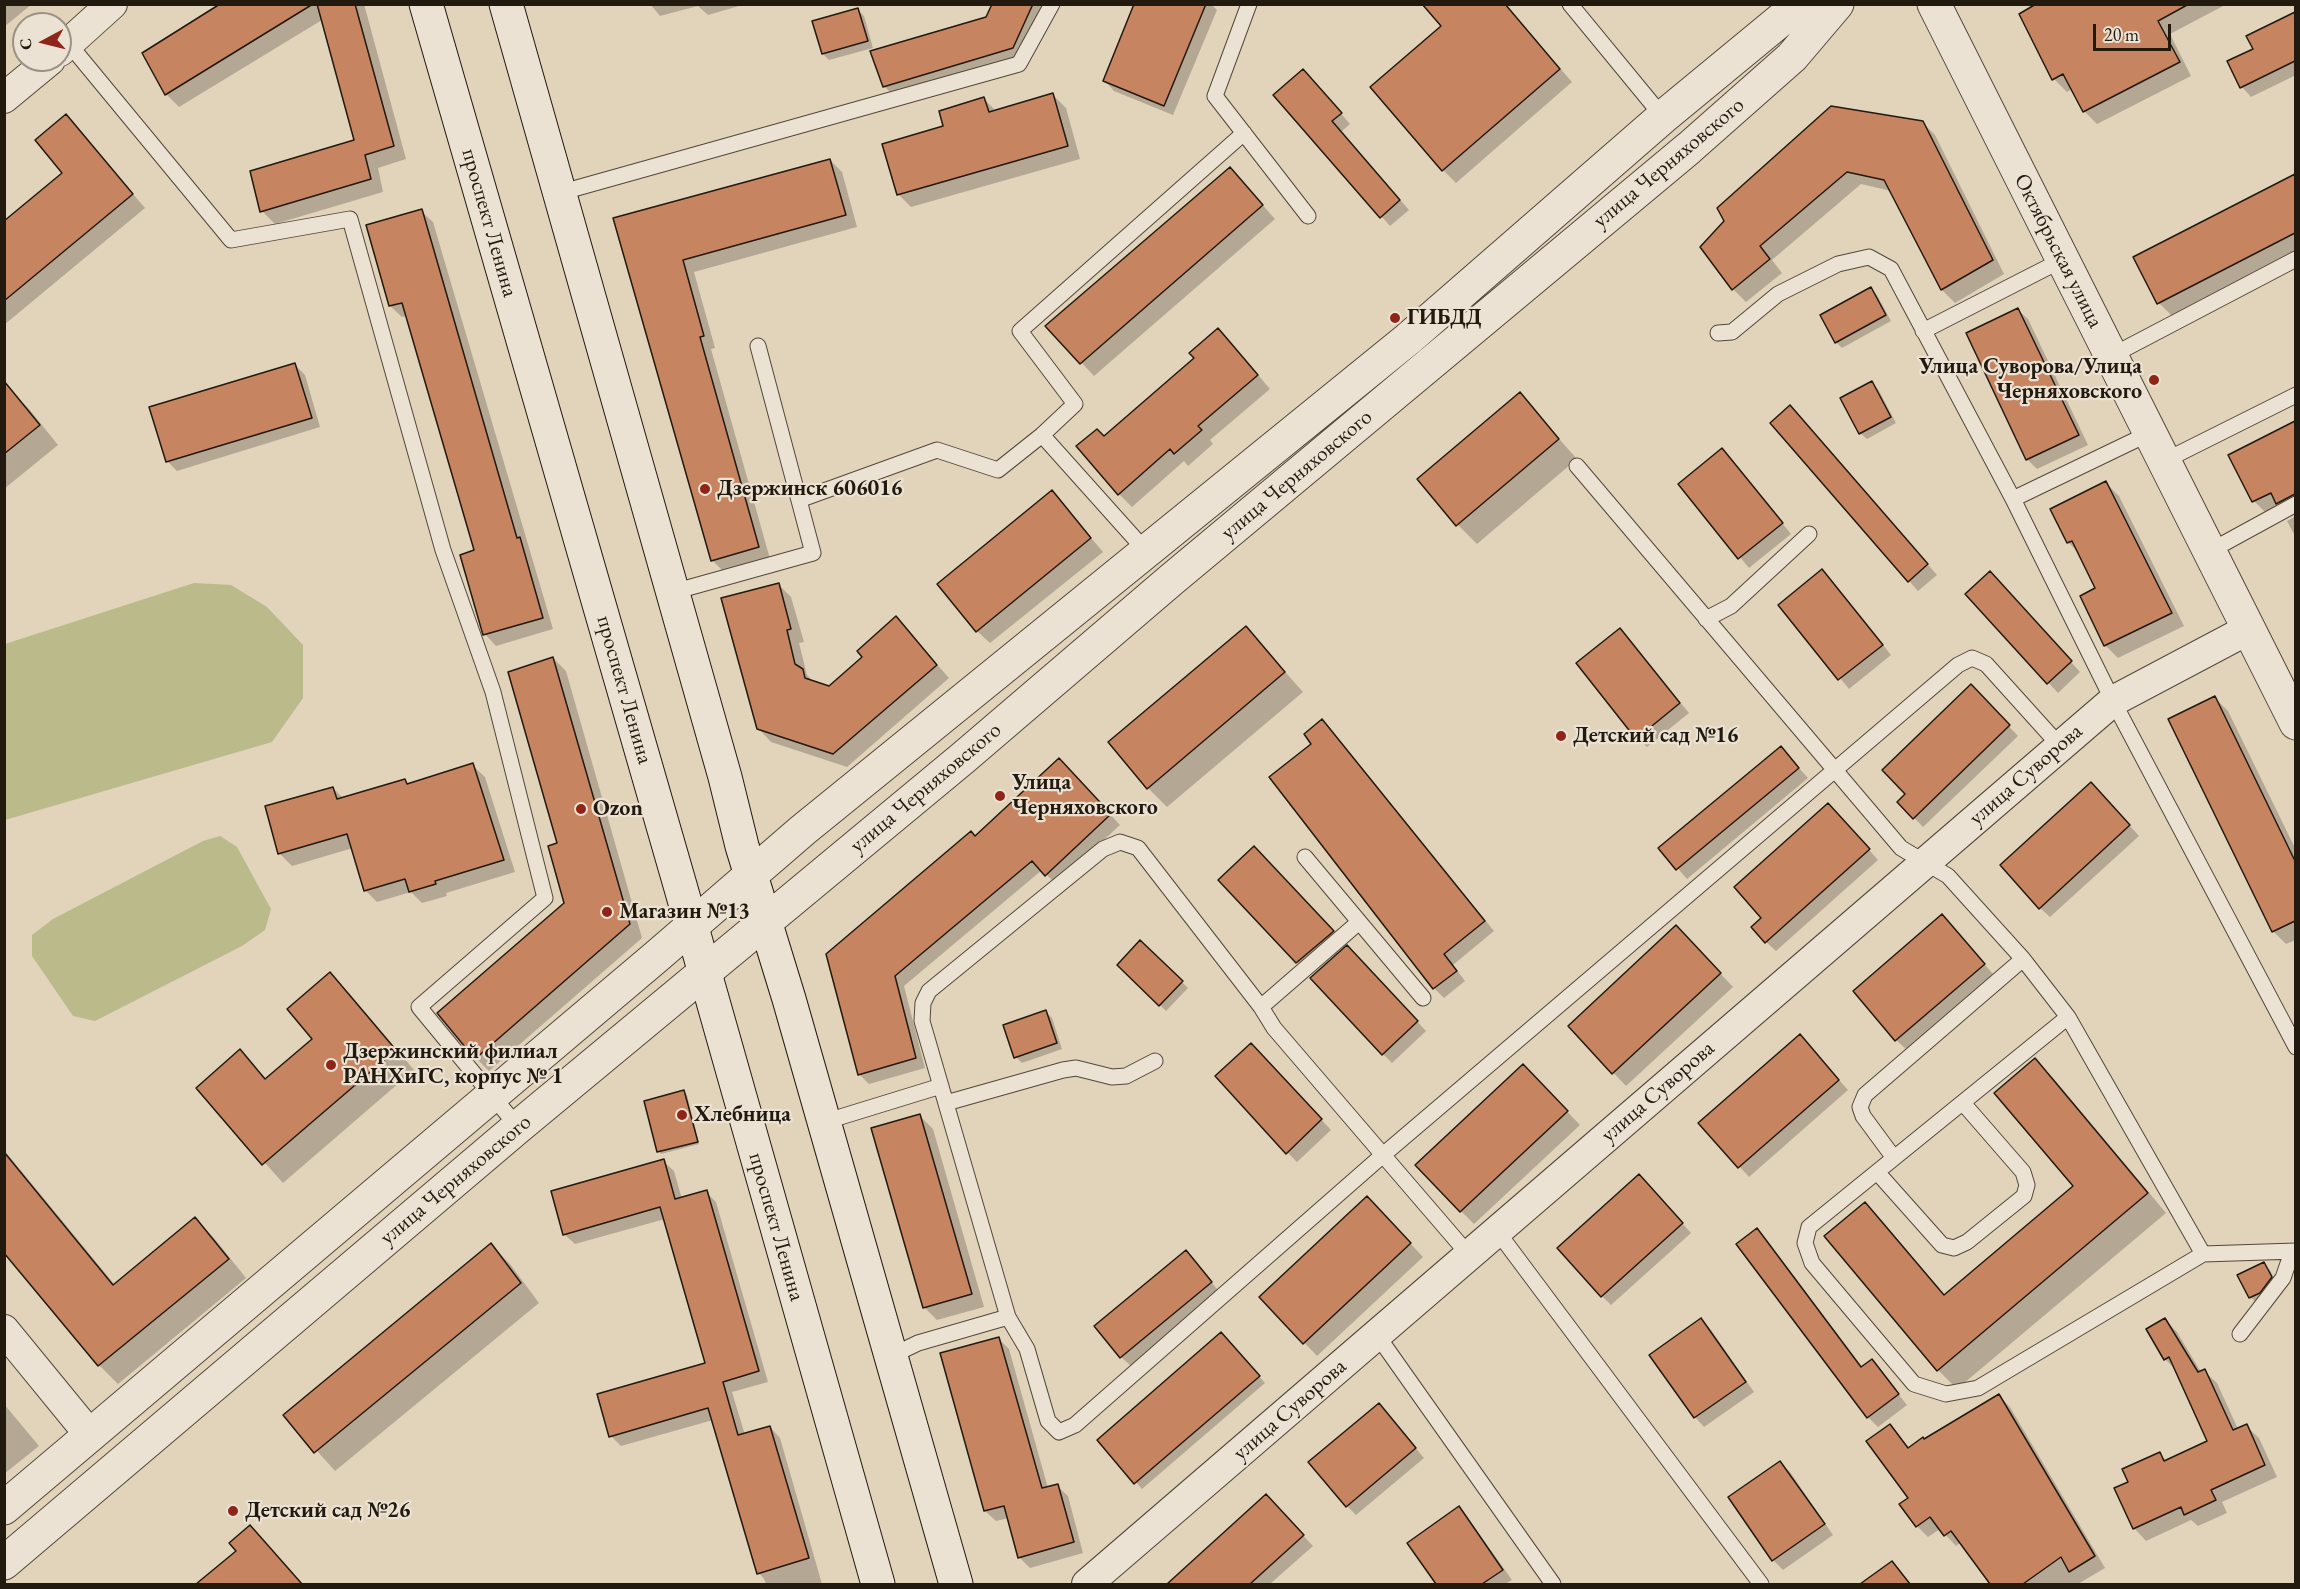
<!DOCTYPE html>
<meta charset="utf-8">
<style>
body{margin:0}
#map{position:relative;width:2300px;height:1589px;overflow:hidden;background:#e2d3bb;font-family:"EB Garamond",serif}
canvas{display:block}
.frame{position:absolute;inset:0;border:6px solid #22190f;pointer-events:none}
.north{position:absolute;left:12px;top:12px;width:60px;height:60px;box-sizing:border-box;background:#ece2d3;border:2px solid #9b9285;border-radius:50%;rotate:263deg;font-size:16px;font-weight:700;line-height:24px;text-align:center;color:#22190f}
.north::after{content:'';display:block;margin:auto;width:21px;height:27px;background:#8f2418;clip-path:polygon(50% 0,100% 100%,50% 72%,0 100%)}
.scale{position:absolute;left:2093px;top:24px;width:78px;height:27px;box-sizing:border-box;border:3px solid #22190f;border-top:0;padding-left:8px;font-size:18px;line-height:21px;white-space:nowrap;color:#22190f;-webkit-text-stroke:4px #ece2d3;paint-order:stroke}
</style>
<div id="map">
<canvas width="2300" height="1589"></canvas>
<div class="frame"></div>
<div class="north">С</div>
<div class="scale">20 m</div>
</div>
<script>
const context = document.querySelector('canvas').getContext('2d');
context.lineJoin = 'round';
function fillPath(path, color) {
  context.fillStyle = color;
  context.fill(path, 'evenodd');
}
function toPath(rows) {
  const path = new Path2D();
  for (const r of rows) {
    path.moveTo(r[0], r[1]);
    for (let i = 2; i < r.length; i += 2) path.lineTo(r[i], r[i + 1]);
  }
  return path;
}
function strokePath(path, color, width, dash) {
  context.strokeStyle = color;
  context.lineWidth = width;
  context.lineCap = dash ? 'butt' : 'round';
  context.setLineDash(dash || []);
  context.stroke(path);
}
function drawText(font, color, halo, rows, align = 'center') {
  context.font = font + ' "EB Garamond",serif';
  context.lineWidth = 4.5;
  context.setLineDash([]);
  context.textBaseline = 'middle';
  context.strokeStyle = halo;
  context.fillStyle = color;
  for (const [text, x, y, turn = 0] of rows) {
    context.save();
    context.translate(x, y);
    context.rotate((+turn || 0) * Math.PI / 180);
    context.textAlign = isNaN(turn) ? turn : align;
    if (halo) context.strokeText(text, 0, 0);
    context.fillText(text, 0, 0);
    context.restore();
  }
}
const green = toPath([
 [194,583,231,585,267,607,303,645,303,698,272,742,5,820,5,644],
 [220,836,237,847,271,909,265,930,242,946,95,1021,73,1016,32,956,32,935,53,919,203,841]
]);
const shadow = toPath([
 [4,4,32,4,4,27],
 [223,4,364,4,406,159,378,168,383,192,275,224,262,211,356,141,322,20,179,107,166,94],
 [650,4,746,4,708,15,698,6,660,16],
 [994,4,1051,4,1026,61,897,99,884,86,987,19],
 [1136,4,1211,4,1217,10,1173,115,1114,91,1105,81],
 [1504,4,1572,82,1456,183,1443,170],
 [2040,4,2227,4,2170,34,2191,76,2097,124,2084,111,2072,89,2067,92,2054,79],
 [858,10,864,16,873,48,829,60,823,54],
 [2296,13,2296,75,2251,97,2242,87,2229,62,2255,49,2248,37],
 [1313,81,1350,124,1341,132,1409,210,1390,226,1275,96],
 [1053,95,1066,108,1080,159,911,207,898,194,945,127,984,99,996,111],
 [66,116,145,208,4,325,4,223,64,173],
 [1922,122,1935,135,2004,274,1955,303,1942,290,1891,191,1861,184,1772,260,1782,273,1746,302,1733,289,1702,247],
 [830,160,842,172,857,227,694,272,715,348,711,349,770,559,724,572,712,560,615,219],
 [1230,169,1275,219,1094,376,1047,326],
 [2296,176,2296,253,2172,316,2159,303,2135,258],
 [421,211,433,222,553,629,496,646,485,634,476,552,407,316,402,317,390,306],
 [1871,289,1877,295,1891,321,1842,348,1836,342],
 [2018,310,2028,319,2088,445,2037,469,2027,459,1968,334],
 [1231,343,1270,389,1210,440,1213,444,1188,466,1184,461,1132,507,1119,494,1104,438],
 [295,365,305,375,320,427,177,471,167,461],
 [1872,383,1878,389,1896,423,1867,439,1860,433],
 [10,390,29,409,58,445,4,489,4,394],
 [1519,394,1577,459,1477,544,1458,525],
 [1800,417,1937,575,1918,591,1909,581],
 [2296,422,2296,513,2291,516,2282,506,2267,514,2254,501,2230,456],
 [1722,450,1791,534,1749,568,1680,484],
 [2106,483,2119,496,2184,626,2118,658,2105,645,2097,589,2080,554,2068,542],
 [1052,492,1103,552,990,643,977,631],
 [2296,516,2296,538,2287,521],
 [1832,581,1891,655,1849,689,1780,605],
 [2000,583,2080,672,2058,693,1967,594],
 [778,584,791,597,804,642,799,643,807,675,815,683,829,688,864,657,896,618,949,678,847,767,771,742,758,728],
 [1246,628,1303,692,1167,807,1148,788],
 [1620,630,1689,713,1647,747,1637,738],
 [553,658,566,671,642,938,489,1071,476,1058,566,903,559,844],
 [1971,686,2018,736,1923,827,1899,802,1907,794],
 [2215,698,2228,711,2296,850,2296,940,2286,944,2273,931],
 [1331,731,1494,931,1453,965,1465,981,1444,998,1434,988],
 [1781,748,1808,778,1687,879,1660,848],
 [472,765,485,777,515,872,446,893,447,896,422,903,411,892,377,902,365,890,353,848,292,866,280,854,267,807,333,788,343,798,405,780,409,785],
 [1068,769,1120,825,1056,884,1042,870,904,986,925,1068,869,1084,859,1074,828,955,975,838],
 [2100,793,2139,836,2050,917,2040,908],
 [1838,815,1878,860,1776,951,1766,942],
 [1264,858,1342,942,1307,972,1220,880],
 [1951,926,1993,974,1906,1049,1896,1040],
 [1689,940,1733,987,1626,1086,1570,1027],
 [1141,942,1188,988,1166,1011,1119,965],
 [1357,957,1426,1031,1392,1063,1383,1054],
 [330,974,349,993,414,1070,283,1183,198,1088,240,1052,267,1080,315,1039],
 [1046,1012,1052,1018,1062,1049,1022,1063,1016,1057],
 [1809,1046,1848,1090,1749,1177,1700,1123],
 [1260,1054,1331,1130,1297,1162,1287,1152],
 [2035,1060,2054,1079,2166,1213,1957,1389,1938,1370,1826,1236,1865,1204,1884,1223,1945,1296,2075,1186],
 [1536,1079,1580,1125,1474,1224,1461,1211],
 [684,1092,687,1095,699,1144,661,1154,659,1151],
 [920,1116,933,1129,984,1307,937,1320,924,1307],
 [4,1150,115,1285,195,1219,214,1238,246,1278,118,1384,99,1365,4,1250],
 [663,1161,674,1171,682,1199,706,1192,716,1202,768,1382,732,1392,745,1435,770,1427,780,1438,822,1584,766,1584,764,1579,759,1573,713,1420,621,1446,611,1436,707,1364,665,1219,575,1244,564,1234],
 [1649,1186,1691,1233,1611,1305,1602,1296],
 [1380,1211,1423,1257,1317,1356,1261,1297],
 [1757,1230,1767,1240,1863,1368,1872,1361,1907,1405,1878,1427,1868,1417,1738,1244],
 [491,1245,510,1264,539,1303,335,1471,285,1415],
 [1195,1261,1220,1293,1131,1366,1121,1357],
 [2263,1264,2270,1270,2277,1284,2257,1303,2250,1297],
 [1701,1320,1711,1330,1754,1392,1704,1427,1695,1417],
 [2165,1320,2177,1332,2201,1372,2204,1371,2217,1383,2238,1429,2246,1426,2259,1438,2277,1477,2222,1502,2227,1513,2198,1526,2191,1520,2146,1541,2134,1528,2130,1483,2159,1454,2167,1461,2209,1442,2176,1370,2165,1359],
 [999,1339,1009,1349,1048,1488,1057,1486,1068,1496,1083,1553,1030,1568,1019,1557,1009,1518,996,1521,985,1511],
 [1227,1340,1265,1383,1142,1489,1099,1440],
 [1999,1396,2010,1407,2105,1568,2078,1584,1993,1584,1961,1542,1956,1546,1940,1529,1928,1537,1917,1526,1890,1425,1910,1449],
 [4,1404,39,1446,4,1474],
 [1388,1415,1424,1458,1356,1515,1347,1506],
 [1780,1463,1790,1472,1833,1535,1783,1570,1773,1560,1730,1498],
 [1266,1496,1313,1546,1270,1584,1169,1584],
 [1459,1508,1468,1518,1512,1580,1505,1584,1438,1584,1409,1543],
 [256,1533,301,1584,199,1584,238,1551],
 [1892,1563,1911,1584,1863,1584]
]);
const building = toPath([
 [220,4,313,4,165,95,142,53,220,4],
 [317,4,355,4,394,146,365,155,371,179,260,212,250,171,354,140,317,4],
 [992,4,1033,4,1013,48,883,87,870,51,986,17,992,4],
 [1134,4,1206,4,1164,106,1103,81,1134,4],
 [1422,4,1505,4,1560,69,1442,171,1370,87,1441,26,1422,4],
 [2036,4,2189,4,2158,21,2180,62,2083,112,2063,74,2052,80,2019,14,2036,4],
 [858,8,868,41,822,54,812,21,858,8],
 [2295,12,2295,61,2240,88,2227,61,2253,49,2246,36,2295,12],
 [1303,69,1342,113,1332,121,1400,200,1380,218,1273,95,1303,69],
 [1053,93,1068,146,897,195,882,144,943,126,939,111,984,97,989,112,1053,93],
 [1831,106,1923,121,1993,260,1941,290,1884,180,1847,172,1760,246,1770,259,1732,290,1700,247,1724,221,1717,208,1831,106],
 [66,114,133,194,4,301,4,221,62,173,35,140,66,114],
 [830,159,846,215,683,260,704,336,700,337,759,547,711,561,613,218,830,159],
 [1230,167,1263,205,1080,364,1045,326,1230,167],
 [2295,174,2295,233,2157,304,2133,257,2295,174],
 [422,209,517,538,520,537,543,618,483,635,460,555,474,550,402,303,389,306,366,225,422,209],
 [1871,287,1886,315,1835,343,1820,315,1871,287],
 [2018,308,2079,435,2026,460,1966,333,2018,308],
 [1218,328,1258,375,1198,426,1202,430,1174,454,1170,449,1118,495,1076,446,1097,429,1104,436,1194,358,1189,353,1218,328],
 [295,363,312,418,166,462,149,407,295,363],
 [4,381,40,425,4,454,4,381],
 [1872,381,1891,417,1859,434,1840,398,1872,381],
 [1520,392,1559,439,1456,526,1417,479,1520,392],
 [1790,405,1928,564,1908,582,1770,423,1790,405],
 [2295,421,2295,494,2276,504,2271,493,2252,502,2228,455,2295,421],
 [1722,448,1783,523,1738,559,1678,484,1722,448],
 [2106,481,2172,613,2104,646,2080,596,2095,588,2072,541,2067,543,2050,509,2106,481],
 [1052,490,1091,538,976,632,937,584,1052,490],
 [1822,569,1883,645,1838,680,1778,605,1822,569],
 [1990,571,2072,661,2047,684,1965,594,1990,571],
 [779,583,791,629,787,630,795,664,803,669,805,678,829,686,862,657,857,651,896,616,937,665,833,754,757,729,721,598,779,583],
 [1246,626,1285,672,1147,789,1108,742,1246,626],
 [1620,628,1680,703,1636,739,1576,663,1620,628],
 [553,657,630,924,475,1059,437,1013,564,903,548,846,557,843,508,672,553,657],
 [1971,684,2010,725,1913,819,1897,802,1905,794,1882,770,1971,684],
 [2215,696,2295,861,2295,921,2272,932,2168,719,2215,696],
 [1322,719,1485,921,1444,954,1457,971,1433,989,1269,777,1311,744,1304,734,1322,719],
 [1781,746,1799,768,1676,870,1658,848,1781,746],
 [1059,758,1111,814,1045,876,1032,861,895,976,916,1058,858,1075,826,954,971,831,975,836,1059,758],
 [473,763,504,860,435,881,436,884,409,892,405,879,364,891,347,834,278,854,265,806,333,787,337,799,405,779,407,784,473,763],
 [2091,782,2130,825,2039,909,2000,865,2091,782],
 [1828,803,1870,849,1765,943,1751,927,1761,918,1734,887,1828,803],
 [1254,846,1334,931,1296,963,1218,880,1254,846],
 [1942,914,1985,964,1895,1041,1853,991,1942,914],
 [1676,925,1721,973,1612,1074,1568,1026,1676,925],
 [1140,940,1183,981,1159,1006,1117,965,1140,940],
 [1347,945,1418,1021,1382,1055,1310,978,1347,945],
 [330,972,396,1050,262,1165,196,1088,240,1049,265,1079,312,1039,287,1009,330,972],
 [1046,1010,1057,1043,1014,1058,1003,1025,1046,1010],
 [1800,1034,1839,1080,1738,1168,1698,1123,1800,1034],
 [1251,1043,1322,1119,1286,1154,1215,1076,1251,1043],
 [2035,1058,2148,1193,1937,1371,1824,1236,1865,1202,1944,1295,2073,1186,1994,1093,2035,1058],
 [1523,1064,1568,1111,1460,1212,1415,1165,1523,1064],
 [684,1090,698,1142,657,1152,644,1101,684,1090],
 [920,1114,972,1294,923,1308,871,1128,920,1114],
 [4,1152,113,1285,195,1217,229,1259,98,1366,4,1253,4,1152],
 [664,1159,675,1199,707,1190,759,1371,723,1382,738,1435,770,1426,809,1558,757,1574,708,1408,609,1437,597,1394,705,1363,660,1207,563,1235,551,1191,664,1159],
 [1639,1174,1683,1223,1601,1297,1557,1248,1639,1174],
 [1367,1196,1411,1243,1303,1344,1259,1297,1367,1196],
 [1757,1228,1861,1367,1872,1359,1899,1394,1867,1418,1736,1244,1757,1228],
 [491,1243,521,1283,314,1453,283,1415,491,1243],
 [1186,1250,1212,1282,1120,1358,1094,1326,1186,1250],
 [2264,1262,2272,1277,2260,1293,2249,1298,2237,1275,2264,1262],
 [1701,1318,1746,1382,1694,1418,1649,1355,1701,1318],
 [2165,1318,2198,1372,2205,1369,2233,1430,2247,1424,2265,1465,2211,1490,2216,1500,2184,1515,2181,1507,2133,1529,2114,1488,2128,1482,2122,1469,2160,1452,2164,1461,2207,1441,2169,1357,2164,1360,2146,1329,2165,1318],
 [1221,1332,1260,1376,1134,1484,1097,1440,1221,1332],
 [999,1337,1042,1488,1058,1484,1074,1542,1018,1558,1004,1506,984,1511,940,1353,999,1337],
 [1999,1394,2095,1556,2069,1572,2061,1557,2023,1584,1990,1584,1951,1531,1944,1536,1930,1517,1916,1527,1899,1504,1908,1498,1866,1441,1890,1424,1908,1448,1923,1437,1924,1439,1999,1394],
 [1379,1403,1416,1448,1346,1507,1308,1462,1379,1403],
 [1780,1461,1825,1524,1772,1561,1728,1497,1780,1461],
 [1266,1494,1304,1535,1250,1584,1167,1584,1266,1494],
 [1459,1506,1503,1570,1482,1584,1436,1584,1407,1543,1459,1506],
 [250,1525,302,1584,196,1584,236,1551,229,1543,250,1525],
 [1892,1561,1910,1584,1860,1584,1892,1561]
]);
const service = toPath([
 [1249,4,1215,96,1308,216],
 [1570,4,1663,117],
 [69,44,231,240,350,219,443,550,493,692,545,898,419,1007,518,1127],
 [559,193,1019,64,1052,4],
 [1923,331,2062,260],
 [1718,333,1732,332,1778,294,1838,264,1869,257,1891,269,2013,499,2113,701,2296,1047],
 [2111,356,2296,259],
 [1042,435,1145,550],
 [2164,461,2296,395],
 [1577,466,1901,848,1948,876,2023,959,2068,1017,2203,1254,2296,1251],
 [2013,499,2150,433],
 [799,500,937,450,998,470,1042,435,1075,404,1020,331,1244,133],
 [2210,551,2296,504],
 [673,592,813,553,758,346],
 [1706,619,1731,606,1809,534],
 [1305,857,1423,998],
 [1261,1007,1359,922],
 [2068,1017,1809,1227,1805,1243,1812,1263,1914,1384,1946,1394,1978,1388,2203,1254],
 [946,1103,1063,1070,1076,1068,1112,1077,1126,1076,1155,1061],
 [824,1122,941,1086],
 [1894,1158,1863,1116,1860,1107,1865,1095,2023,959],
 [1877,1172,1942,1245,1954,1248,1967,1242,2024,1196,2027,1185,2023,1172,1963,1103],
 [1497,1231,1761,1584],
 [1469,1255,1383,1155,1274,1028,1261,1007,1138,848,1120,842,1103,849,929,991,923,1003,922,1021,1008,1317,1027,1349,1048,1421,1059,1432,1075,1425,1383,1155,1958,665,1972,658,1986,664,2060,746],
 [2240,1334,2283,1278,2292,1252],
 [1377,1335,1553,1584],
 [891,1356,918,1343,1008,1317]
]);
const minor = toPath([
 [60,51,112,4],
 [4,98,50,60],
 [4,1330,90,1435],
 [1087,1584,2113,701,2249,629]
]);
const tertiary = toPath([
 [1934,4,2296,723],
 [4,1508,656,957,803,830,1408,339,1663,117,1800,4],
 [4,1563,518,1127,963,758,1171,580,1689,148,1792,57,1837,4]
]);
const secondary = toPath([
 [426,4,680,885,878,1584],
 [506,4,725,777,742,846,789,999,956,1584]
]);
const markers = [
 [1395,318,6,"#8f2418"],
 [2154,380,6,"#8f2418"],
 [705,489,6,"#8f2418"],
 [1561,736,6,"#8f2418"],
 [1000,796,6,"#8f2418"],
 [581,809,6,"#8f2418"],
 [607,912,6,"#8f2418"],
 [331,1065,6,"#8f2418"],
 [682,1115,6,"#8f2418"],
 [233,1511,6,"#8f2418"]
];
const streetNames = [
 ["улица Черняховского",1669,163,-40],
 ["проспект Ленина",489,223,74],
 ["Октябрьская улица",2058,251,63],
 ["улица Черняховского",1297,475,-40],
 ["проспект Ленина",624,690,74],
 ["улица Суворова",2026,775,-41],
 ["улица Черняховского",926,788,-40],
 ["улица Суворова",1658,1092,-41],
 ["улица Черняховского",456,1180,-40],
 ["проспект Ленина",776,1227,74],
 ["улица Суворова",1290,1410,-41]
];
const poiNames = [
 ["ГИБДД",1407,318],
 ["Улица Суворова/Улица",2142,367,"right"],
 ["Черняховского",2142,392,"right"],
 ["Дзержинск 606016",717,489],
 ["Детский сад №16",1573,736],
 ["Улица",1012,783],
 ["Черняховского",1012,808],
 ["Ozon",593,809],
 ["Магазин №13",619,912],
 ["Дзержинский филиал",343,1052],
 ["РАНХиГС, корпус № 1",343,1077],
 ["Хлебница",694,1115],
 ["Детский сад №26",245,1511]
];
fillPath(green, '#baba8b');
fillPath(shadow, '#0003');
fillPath(building, '#c68460');
strokePath(building, '#22190f', 1.5);
strokePath(service, '#52483a', 17);
strokePath(minor, '#52483a', 32);
strokePath(tertiary, '#52483a', 35);
strokePath(secondary, '#22190f', 35);
strokePath(service, '#ece2d3', 15);
strokePath(minor, '#ece2d3', 30);
strokePath(tertiary, '#ece2d3', 33);
strokePath(secondary, '#ece2d3', 33);
for (const [x, y, r, color] of markers) {
  const dot = new Path2D();
  dot.arc(x, y, r, 0, 2 * Math.PI);
  context.fillStyle = color;
  context.fill(dot);
  strokePath(dot, '#ece2d3', 2);
}
drawText('22px', '#22190f', '#ece2d3', streetNames);
drawText('bold 22px', '#22190f', '#ece2d3', poiNames, 'left');
</script>
